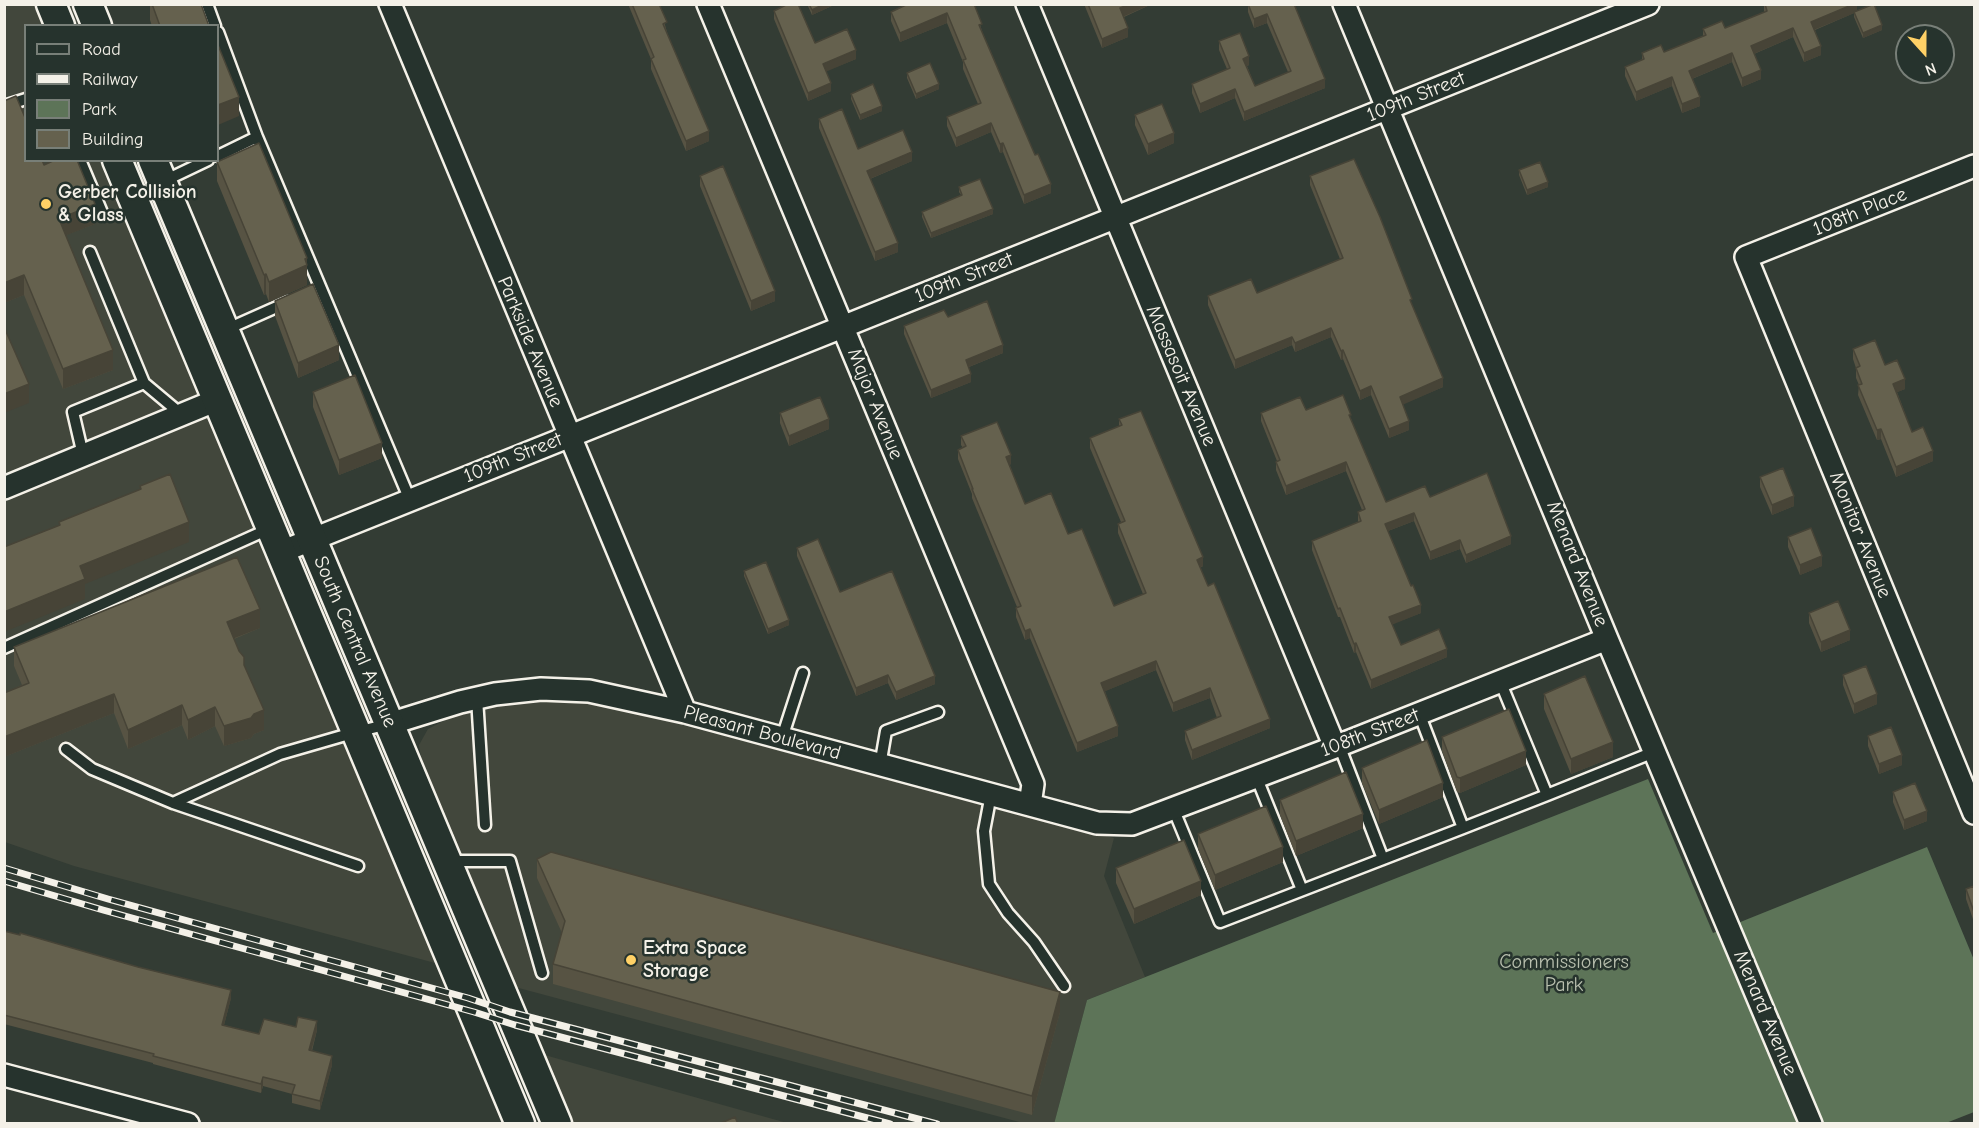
<!DOCTYPE html>
<style>
body{margin:0}
#map{position:relative;width:1979px;height:1128px;overflow:hidden;background:#333c34;font-family:"Comic Neue",sans-serif}
canvas{display:block}
.frame{position:absolute;inset:0;border:6px solid #f4f1e8;pointer-events:none}
.legend{position:absolute;left:24px;top:24px;width:195px;height:138px;box-sizing:border-box;background:#26332d;border:2px solid #787f78;margin:0;padding:8px 10px;list-style:none;font-size:18px;color:#f4f1e8}
.legend li{display:flex;align-items:center;gap:12px;height:30px}
.legend b{width:30px;border:2px solid #787f78}
.north{position:absolute;left:1895px;top:24px;width:60px;height:60px;box-sizing:border-box;background:#26332d;border:2px solid #787f78;border-radius:50%;rotate:159deg;font-size:16px;font-weight:700;line-height:24px;text-align:center;color:#f4f1e8}
.north::after{content:'';display:block;margin:auto;width:21px;height:27px;background:#ffd166;clip-path:polygon(50% 0,100% 100%,50% 72%,0 100%)}
</style>
<div id="map">
<canvas width="1979" height="1128"></canvas>
<div class="frame"></div>
<ul class="legend">
<li><b style="height:8px;background:#26332d"></b>Road</li>
<li><b style="height:8px;background:#f4f1e8"></b>Railway</li>
<li><b style="height:16px;background:#5d7458"></b>Park</li>
<li><b style="height:16px;background:#65614e"></b>Building</li>
</ul>
<div class="north">N</div>
</div>
<script>
const context = document.querySelector('canvas').getContext('2d');
context.lineJoin = 'round';
function fillPath(path, color) {
  context.fillStyle = color;
  context.fill(path, 'evenodd');
}
function toPath(rows) {
  const path = new Path2D();
  for (const r of rows) {
    path.moveTo(r[0], r[1]);
    for (let i = 2; i < r.length; i += 2) path.lineTo(r[i], r[i + 1]);
  }
  return path;
}
function strokePath(path, color, width, dash) {
  context.strokeStyle = color;
  context.lineWidth = width;
  context.lineCap = dash ? 'butt' : 'round';
  context.setLineDash(dash || []);
  context.stroke(path);
}
function drawText(font, color, halo, rows, align = 'center') {
  context.font = font + ' "Comic Neue",sans-serif';
  context.lineWidth = 5;
  context.setLineDash([]);
  context.textBaseline = 'middle';
  context.strokeStyle = halo;
  context.fillStyle = color;
  for (const [text, x, y, turn = 0] of rows) {
    context.save();
    context.translate(x, y);
    context.rotate((+turn || 0) * Math.PI / 180);
    context.textAlign = isNaN(turn) ? turn : align;
    if (halo) context.strokeText(text, 0, 0);
    context.fillText(text, 0, 0);
    context.restore();
  }
}
const built = toPath([
 [5,5,71,5,80,25,26,26,26,160,136,161,476,974,74,866,5,842],
 [526,698,564,698,594,702,1114,838,1104,876,1145,977,1087,1000,1054,1124,1023,1123,515,987,421,758,419,745,428,729,453,716],
 [541,1054,787,1123,570,1123]
]);
const green = toPath([
 [1648,779,1713,933,1927,847,1974,960,1974,1112,1946,1123,1054,1124,1087,1000]
]);
const lane = toPath([
 [207,4,215,26],
 [218,32,257,137],
 [4,106,26,99],
 [218,156,257,137,410,500],
 [80,160,103,215],
 [162,182,208,160],
 [90,252,144,383],
 [225,330,288,302],
 [83,455,73,412,144,383,181,414],
 [4,648,271,528],
 [477,698,485,825],
 [1419,713,1463,828],
 [782,738,803,673],
 [1339,745,1383,859],
 [66,749,92,769,173,803],
 [880,766,886,731,938,712],
 [1256,776,1302,890],
 [991,794,984,831,989,884,1008,913,1034,942,1064,986],
 [1547,795,1654,752],
 [1173,808,1220,922,1463,828,1547,795,1500,681],
 [450,861,510,861,542,973],
 [358,866,173,803,280,754,356,732,389,724]
]);
const street = toPath([
 [390,4,685,712],
 [708,4,1033,784,1030,805],
 [1027,4,1335,747],
 [1344,4,1607,639,1811,1124],
 [1974,166,1746,257,1974,813],
 [4,488,217,400],
 [281,552,1648,4],
 [389,724,460,702,495,694,541,689,589,691,685,712,1097,823,1132,824,1335,747,1607,639],
 [4,1075,188,1124]
]);
const secondary = toPath([
 [51,4,60,26],
 [88,4,97,26],
 [117,160,520,1124],
 [153,160,557,1124]
]);
const rail = toPath([
 [4,868,108,899,468,998,510,1012,937,1124],
 [4,881,103,910,474,1012,515,1025,890,1124]
]);
const wall = toPath([
 [150,4,201,4,209,26,152,26,150,20],
 [628,4,659,4,667,32,709,141,686,151,651,69,651,59],
 [807,4,834,4,834,5,812,15],
 [974,4,982,31,1051,193,1024,204,1003,152,1000,153,991,132,956,147,947,126,947,117,978,104,963,69,963,62,947,23,900,42,891,21,891,12],
 [1084,4,1152,4,1124,17,1128,37,1102,48],
 [1248,4,1294,4,1325,88,1244,121,1235,98,1200,113,1192,93,1192,84,1227,69,1219,50,1219,41,1249,65,1247,66,1255,86,1288,72,1267,23,1254,28,1248,12],
 [1857,4,1857,11,1882,30,1863,38,1854,17,1854,13,1815,30,1821,55,1804,62,1793,37,1754,54,1761,79,1742,87,1732,62,1692,79,1700,106,1682,113,1672,86,1636,101,1625,76,1625,67,1642,60,1642,53,1664,52,1703,36,1703,29,1725,28,1764,12,1764,5],
 [774,11,815,43,856,59,826,71,831,91,808,101,774,19],
 [907,73,939,89,916,99,907,78],
 [851,94,882,111,860,120,851,99],
 [1135,115,1174,143,1148,155,1135,125],
 [819,119,858,149,912,161,870,179,898,252,875,261,819,128],
 [217,162,307,264,307,285,269,302,266,294,264,295,217,181],
 [44,165,95,224,66,235,113,370,63,389,24,295,4,303],
 [1519,170,1548,187,1527,195,1519,175],
 [700,176,775,301,751,311,700,186],
 [1310,176,1412,305,1443,387,1403,404,1409,430,1389,438,1371,395,1360,400,1343,359,1341,360,1331,337,1295,352,1292,345,1235,369,1208,305,1208,296,1257,293,1340,259,1310,185],
 [959,187,993,214,931,238,922,217,922,212,961,195,959,192],
 [275,301,339,360,298,378,275,316],
 [948,317,1003,353,969,367,971,382,931,398,904,334,904,326],
 [1853,349,1885,365,1905,389,1897,392,1912,432,1933,461,1896,477,1881,439,1877,440,1858,395,1859,385,1856,378,1856,368,1853,359],
 [313,392,382,458,339,475,313,407],
 [1306,410,1351,419,1386,502,1430,497,1511,544,1466,563,1460,549,1430,560,1414,521,1388,531,1421,613,1392,624,1401,645,1447,657,1371,689,1356,652,1354,653,1340,617,1338,617,1312,550,1312,541,1358,522,1358,512,1362,510,1346,471,1286,495,1276,470,1276,462,1277,461,1261,421,1261,413],
 [780,413,829,429,789,446,780,423],
 [1119,419,1203,566,1200,568,1270,728,1192,760,1185,740,1185,731,1217,718,1210,698,1173,712,1156,670,1105,691,1118,736,1077,752,1030,638,1025,640,1016,617,1016,608,1017,607,972,498,972,494,958,459,958,450,963,448,961,445,961,436,1011,464,1009,465,1025,504,1068,534,1114,606,1143,594,1118,533,1118,524,1121,522,1090,448,1090,438,1119,427],
 [1760,477,1794,506,1772,515,1760,487],
 [1788,537,1822,566,1800,575,1788,547],
 [797,548,840,592,935,684,896,700,888,683,856,696,797,556],
 [744,571,789,625,768,634,744,576],
 [1809,613,1850,640,1821,652,1809,623],
 [260,628,234,639,244,665,264,730,254,734,251,738,224,746,215,726,188,740,182,725,128,749,114,713,4,757,4,693,22,685,14,666,14,647],
 [1843,675,1877,704,1854,714,1843,685],
 [1544,694,1613,757,1571,774,1544,709],
 [1868,736,1902,765,1879,774,1868,746],
 [1442,737,1526,765,1460,793,1457,792,1442,751],
 [1362,768,1443,797,1379,824,1362,783],
 [1893,792,1927,821,1904,830,1893,802],
 [1280,800,1363,828,1296,856,1280,815],
 [1198,834,1283,862,1215,890,1198,849],
 [537,859,1060,1012,1032,1115,553,984,553,964,562,933,537,878],
 [1116,868,1201,895,1134,924,1116,883],
 [1974,886,1974,922,1966,899,1966,889],
 [4,931,231,998,224,1025,259,1034,296,1027,317,1030,312,1051,332,1065,320,1110,292,1103,292,1094,263,1086,261,1093,153,1064,153,1063,4,1024]
]);
const shadedWall = toPath([
 [824,4,834,4,834,5,812,15,812,10],
 [1130,4,1152,4,1120,18,1120,8],
 [1854,4,1857,4,1857,12,1811,31,1811,22],
 [947,13,947,23,900,42,900,33],
 [1267,14,1267,23,1254,28,1254,19],
 [1882,25,1882,30,1863,38,1863,33],
 [1128,28,1128,37,1102,48,1102,39],
 [1793,28,1793,37,1751,55,1751,46],
 [1821,46,1821,55,1804,62,1804,53],
 [856,50,856,59,823,73,823,64],
 [1732,53,1732,62,1689,80,1689,71],
 [1249,56,1249,65,1243,68,1243,59],
 [1761,70,1761,79,1742,87,1742,78],
 [1672,77,1672,86,1636,101,1636,92],
 [1325,79,1325,88,1244,121,1244,112],
 [831,83,831,91,808,101,808,93],
 [939,84,939,89,916,99,916,94],
 [1235,89,1235,98,1200,113,1200,104],
 [239,97,239,116,218,125,218,105],
 [1700,97,1700,106,1682,113,1682,104],
 [882,106,882,111,860,120,860,115],
 [991,123,991,132,956,147,956,138],
 [709,131,709,141,686,151,686,141],
 [1174,133,1174,143,1148,155,1148,144],
 [1003,143,1003,152,1000,153,1000,144],
 [912,152,912,161,867,180,867,171],
 [1548,182,1548,187,1527,195,1527,190],
 [1051,184,1051,193,1024,204,1024,195],
 [95,204,95,224,59,238,59,219],
 [993,209,993,214,931,238,931,233],
 [898,243,898,252,875,261,875,252],
 [307,258,307,285,269,302,269,282],
 [266,274,266,294,264,295,264,275],
 [24,275,24,295,4,303,4,283],
 [775,291,775,301,751,311,751,301],
 [1331,328,1331,337,1295,352,1295,343],
 [1292,337,1292,345,1235,369,1235,360],
 [339,345,339,360,298,378,298,363],
 [1003,345,1003,353,966,368,966,360],
 [113,350,113,370,63,389,63,369],
 [1343,350,1343,359,1341,360,1341,351],
 [971,374,971,382,931,398,931,390],
 [1443,378,1443,387,1400,406,1400,397],
 [1905,379,1905,389,1893,394,1893,384],
 [29,384,29,403,4,413,4,394],
 [1371,386,1371,395,1360,400,1360,391],
 [829,419,829,429,789,446,789,436],
 [1409,421,1409,430,1389,438,1389,429],
 [1881,429,1881,439,1877,440,1877,430],
 [382,443,382,458,339,475,339,460],
 [1933,451,1933,461,1896,477,1896,467],
 [1011,455,1011,464,1006,466,1006,457],
 [1346,462,1346,471,1286,495,1286,486],
 [1794,496,1794,506,1772,515,1772,505],
 [1414,513,1414,521,1385,532,1385,524],
 [189,522,189,542,85,584,85,599,4,632,4,612,80,566],
 [1511,536,1511,544,1466,563,1466,555],
 [1460,540,1460,549,1430,560,1430,552],
 [1822,556,1822,566,1800,575,1800,565],
 [1203,557,1203,566,1197,569,1197,560],
 [1421,605,1421,613,1389,626,1389,617],
 [260,609,260,628,227,641,227,622],
 [789,620,789,625,768,634,768,629],
 [1030,629,1030,638,1025,640,1025,631],
 [1850,630,1850,640,1821,652,1821,642],
 [1356,643,1356,652,1354,653,1354,644],
 [1447,649,1447,657,1371,689,1371,680],
 [1156,661,1156,670,1101,693,1101,683],
 [888,675,888,683,856,696,856,688],
 [935,676,935,684,896,700,896,692],
 [1210,688,1210,698,1173,712,1173,703],
 [114,694,114,713,4,757,4,737],
 [1877,694,1877,704,1854,714,1854,704],
 [182,705,182,725,128,749,128,730],
 [215,707,215,726,188,740,188,720],
 [264,710,264,730,254,734,251,738,224,746,224,726],
 [1270,719,1270,728,1192,760,1192,750],
 [1118,726,1118,736,1077,752,1077,743],
 [1613,742,1613,757,1571,774,1571,759],
 [1526,751,1526,765,1460,793,1460,778],
 [1902,755,1902,765,1879,774,1879,764],
 [1443,783,1443,797,1379,824,1379,810],
 [1927,811,1927,821,1904,830,1904,820],
 [1363,814,1363,828,1296,856,1296,841],
 [1283,847,1283,862,1215,890,1215,875],
 [1201,881,1201,895,1134,924,1134,909],
 [231,990,231,998,222,1033,222,1025],
 [1060,992,1060,1012,1032,1115,1032,1096],
 [317,1021,317,1030,309,1059,309,1050],
 [332,1056,332,1065,320,1110,320,1101],
 [263,1077,263,1086,261,1093,261,1084]
]);
const building = toPath([
 [152,4,201,4,209,26,160,26,152,4],
 [632,4,659,4,667,22,663,24,709,131,686,141,651,59,654,57,632,4],
 [788,4,798,4,815,43,847,29,856,50,823,64,831,83,808,93,774,11,788,4],
 [809,4,824,4,812,10,809,4],
 [908,4,974,4,982,24,979,25,1013,104,1035,155,1038,154,1051,184,1024,195,1003,143,1000,144,991,123,956,138,947,117,981,103,963,60,966,59,947,13,900,33,891,12,908,4],
 [1088,4,1130,4,1120,8,1128,28,1102,39,1088,4],
 [1248,4,1294,4,1325,79,1244,112,1235,89,1200,104,1192,84,1230,68,1219,41,1240,33,1249,56,1243,59,1255,86,1291,71,1267,14,1254,19,1248,4],
 [1765,4,1854,4,1811,22,1821,46,1804,53,1793,28,1751,46,1761,70,1742,78,1732,53,1689,71,1700,97,1682,104,1672,77,1636,92,1625,67,1644,59,1642,53,1661,45,1664,52,1706,35,1703,29,1722,21,1725,28,1767,11,1765,4],
 [1874,4,1882,25,1863,33,1854,12,1874,4],
 [218,45,239,97,218,105,218,45],
 [930,63,939,84,916,94,907,73,930,63],
 [873,84,882,106,860,115,851,94,873,84],
 [16,96,26,120,26,160,42,160,44,165,55,160,77,160,95,204,59,219,113,350,63,369,24,275,4,283,4,101,16,96],
 [1162,104,1174,133,1148,144,1135,115,1162,104],
 [842,109,858,149,903,130,912,152,867,171,898,243,875,252,819,119,842,109],
 [259,143,307,258,305,259,307,265,269,282,266,274,264,275,217,162,259,143],
 [1354,159,1380,217,1412,299,1410,300,1443,378,1400,397,1409,421,1389,429,1371,386,1360,391,1343,350,1341,351,1331,328,1295,343,1292,337,1235,360,1208,296,1251,279,1257,293,1343,258,1310,176,1354,159],
 [1540,162,1548,182,1527,190,1519,170,1540,162],
 [723,166,775,291,751,301,700,176,723,166],
 [980,179,993,209,931,233,922,212,962,195,959,187,980,179],
 [313,284,339,345,298,363,275,301,313,284],
 [987,301,1003,345,966,360,971,374,931,390,904,326,944,310,948,317,987,301],
 [4,327,29,384,4,394,4,327],
 [1875,340,1885,365,1897,360,1905,379,1893,384,1912,432,1923,427,1933,451,1896,467,1881,429,1877,430,1858,385,1862,384,1856,368,1860,366,1853,349,1875,340],
 [355,375,382,443,339,460,313,392,355,375],
 [1343,395,1351,415,1349,415,1386,502,1425,486,1430,497,1487,473,1511,536,1466,555,1460,540,1430,552,1414,513,1385,524,1411,586,1413,585,1421,605,1389,617,1401,645,1439,629,1447,649,1371,680,1356,643,1354,644,1340,608,1338,609,1312,541,1361,521,1358,512,1365,509,1346,462,1286,486,1276,462,1280,460,1261,413,1300,397,1306,410,1343,395],
 [820,397,829,419,789,436,780,413,820,397],
 [1141,411,1203,557,1197,560,1208,586,1214,583,1270,719,1192,750,1185,731,1221,716,1210,688,1173,703,1156,661,1101,683,1118,726,1077,743,1030,629,1025,631,1016,608,1021,606,972,489,973,489,958,450,966,446,961,436,997,422,1011,455,1006,457,1025,504,1051,493,1068,534,1082,529,1114,606,1146,593,1118,524,1125,521,1090,438,1122,425,1119,419,1141,411],
 [1783,468,1794,496,1772,505,1760,477,1783,468],
 [170,474,189,522,80,566,85,579,4,612,4,547,60,525,59,522,141,489,140,486,170,474],
 [1811,528,1822,556,1800,565,1788,537,1811,528],
 [818,539,840,592,892,571,935,676,896,692,888,675,856,688,797,548,818,539],
 [237,557,260,609,227,622,239,651,244,657,244,665,264,710,254,714,251,718,224,726,215,707,188,720,182,705,128,730,114,694,4,737,4,693,29,683,14,647,237,557],
 [766,562,789,620,768,629,744,571,766,562],
 [1838,601,1850,630,1821,642,1809,613,1838,601],
 [1866,666,1877,694,1854,704,1843,675,1866,666],
 [1585,676,1613,742,1571,759,1544,694,1585,676],
 [1509,709,1526,751,1460,778,1457,777,1442,737,1509,709],
 [1891,727,1902,755,1879,764,1868,736,1891,727],
 [1427,740,1443,783,1379,810,1362,768,1427,740],
 [1346,772,1363,814,1296,841,1280,800,1346,772],
 [1915,783,1927,811,1904,820,1893,792,1915,783],
 [1266,806,1283,847,1215,875,1198,834,1266,806],
 [1184,840,1201,881,1134,909,1116,868,1184,840],
 [551,852,1060,992,1032,1096,553,964,565,921,537,859,551,852],
 [1974,886,1974,912,1966,889,1974,886],
 [4,931,20,935,20,933,138,967,231,990,222,1025,259,1034,264,1019,296,1027,298,1017,317,1021,309,1050,332,1056,320,1101,292,1094,295,1085,263,1077,261,1084,153,1056,154,1054,4,1015,4,931],
 [735,1117,738,1124,719,1124,735,1117]
]);
const markers = [
 [46,204,6,"#ffd166"],
 [631,960,6,"#ffd166"]
];
const streetNames = [
 ["109th Street",1416,97,-22],
 ["108th Place",1860,212,-22],
 ["109th Street",964,278,-22],
 ["Parkside Avenue",530,342,67],
 ["Massasoit Avenue",1181,376,67],
 ["Major Avenue",875,404,68],
 ["109th Street",513,458,-22],
 ["Monitor Avenue",1860,535,68],
 ["Menard Avenue",1577,564,68],
 ["South Central Avenue",355,642,67],
 ["Pleasant Boulevard",762,733,15],
 ["108th Street",1370,733,-21],
 ["Menard Avenue",1765,1013,67]
];
const poiNames = [
 ["Gerber Collision",58,192],
 ["& Glass",58,215],
 ["Extra Space",643,948],
 ["Storage",643,971]
];
const parkNames = [
 ["Commissioners",1564,962],
 ["Park",1564,985]
];
fillPath(built, '#42473c');
fillPath(green, '#5d7458');
strokePath(lane, '#f4f1e8', 15);
strokePath(street, '#f4f1e8', 26);
strokePath(secondary, '#f4f1e8', 33);
strokePath(lane, '#26332d', 10);
strokePath(street, '#26332d', 21);
strokePath(secondary, '#26332d', 28);
strokePath(rail, '#f4f1e8', 7);
strokePath(rail, '#26332d', 4.5, [14]);
fillPath(wall, '#575343');
fillPath(shadedWall, '#474437');
fillPath(building, '#65614e');
strokePath(building, '#474437', 1.5);
for (const [x, y, r, color] of markers) {
  const dot = new Path2D();
  dot.arc(x, y, r, 0, 2 * Math.PI);
  context.fillStyle = color;
  context.fill(dot);
  strokePath(dot, '#26332d', 2);
}
drawText('20px', '#f4f1e8', '#26332d', streetNames);
drawText('bold 20px', '#f4f1e8', '#26332d', poiNames, 'left');
drawText('20px', '#b8bfae', '#26332d', parkNames);
</script>
